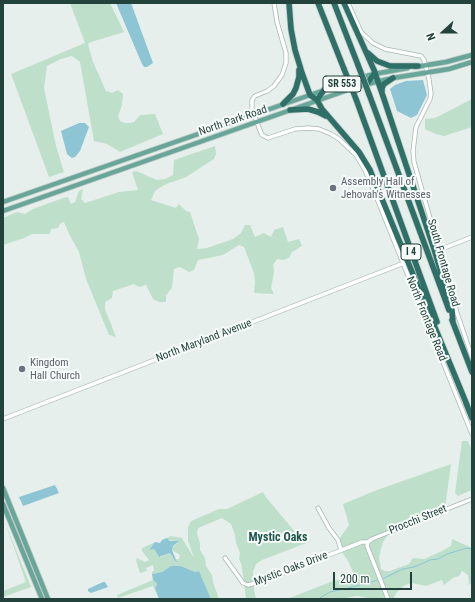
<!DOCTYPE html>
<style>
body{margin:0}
#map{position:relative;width:475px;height:602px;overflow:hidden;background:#e6efeb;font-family:"Roboto Condensed",sans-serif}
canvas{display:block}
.frame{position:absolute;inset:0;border:4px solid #23423c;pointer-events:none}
.north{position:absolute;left:423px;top:12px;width:40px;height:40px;-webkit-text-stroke:3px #f7fbf9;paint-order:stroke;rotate:249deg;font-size:11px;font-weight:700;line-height:16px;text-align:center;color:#23423c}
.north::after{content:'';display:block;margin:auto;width:14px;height:18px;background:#23423c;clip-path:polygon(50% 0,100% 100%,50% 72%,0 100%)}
.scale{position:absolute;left:333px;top:572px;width:79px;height:18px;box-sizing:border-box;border:2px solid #23423c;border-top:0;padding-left:5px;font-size:12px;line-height:14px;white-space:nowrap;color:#23423c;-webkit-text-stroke:3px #f7fbf9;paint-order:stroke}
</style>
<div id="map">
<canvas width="475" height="602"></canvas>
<div class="frame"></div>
<div class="north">N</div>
<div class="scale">200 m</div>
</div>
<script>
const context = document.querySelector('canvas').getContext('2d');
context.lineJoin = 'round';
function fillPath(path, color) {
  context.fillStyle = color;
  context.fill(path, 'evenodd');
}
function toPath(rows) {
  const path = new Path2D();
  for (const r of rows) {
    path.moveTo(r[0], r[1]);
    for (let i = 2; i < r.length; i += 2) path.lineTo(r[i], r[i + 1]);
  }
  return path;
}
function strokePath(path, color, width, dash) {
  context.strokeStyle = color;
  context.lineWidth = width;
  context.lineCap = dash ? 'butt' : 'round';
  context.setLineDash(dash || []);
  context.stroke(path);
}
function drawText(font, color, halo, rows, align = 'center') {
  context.font = font + ' "Roboto Condensed",sans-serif';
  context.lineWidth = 4;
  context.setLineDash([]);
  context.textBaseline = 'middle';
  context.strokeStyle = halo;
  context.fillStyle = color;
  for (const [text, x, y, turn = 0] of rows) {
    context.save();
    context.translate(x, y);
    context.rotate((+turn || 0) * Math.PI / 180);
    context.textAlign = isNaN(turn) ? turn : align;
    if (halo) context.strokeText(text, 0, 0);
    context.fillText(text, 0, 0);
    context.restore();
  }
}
const green = toPath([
 [70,3,110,3,124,32,91,42,88,44,93,62,106,91,112,93,118,90,123,94,122,105,118,116,120,121,125,123,130,123,134,122,140,115,155,114,163,134,120,152,107,144,94,141,80,62,72,56,61,59,47,66,44,88,56,146,64,172,49,177,11,74,85,43],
 [472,99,472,127,444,136,436,134,425,129,425,119,435,118],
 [215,146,216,154,214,159,186,177,164,185,155,191,151,200,176,208,179,204,186,211,190,212,199,239,197,249,207,248,233,239,241,233,245,225,250,225,255,237,264,233,271,237,274,230,283,227,288,242,299,239,302,246,292,252,289,258,283,260,277,259,273,265,274,272,271,288,274,294,254,293,255,283,254,273,244,247,239,245,223,255,198,260,194,270,189,272,180,267,174,269,172,288,166,295,166,302,159,302,153,299,146,285,139,287,134,284,113,291,112,298,105,302,105,309,116,337,109,335,86,279,79,252,69,234,64,222,60,224,58,228,51,229,50,234,32,234,24,238,3,245,3,218,17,212,25,214,33,209,63,198,68,197,71,204,75,202,79,191,83,189,81,199,85,203,119,192,138,190,132,172,136,171,157,180,165,179,173,175,174,160],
 [462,441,468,441,472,451,472,490,458,496,455,493],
 [451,464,445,508,371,538,366,548,386,599,368,599,364,597,356,596,340,599,287,599,333,581,352,578,359,580,358,573,354,575,348,561,340,549,340,538,349,525,343,504,377,490],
 [263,492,265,496,296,533,301,532,306,536,309,542,262,560,256,564,253,572,254,590,256,599,246,599,243,575,241,563,239,559,240,553,236,543,235,535,231,524,222,518,198,528,197,533,200,543,200,550,205,558,206,566,212,575,213,582,219,599,211,599,199,571,195,572,181,566,171,566,162,572,152,574,152,572,154,570,153,565,146,568,147,571,140,573,136,560,137,558,145,562,149,560,142,551,142,548,153,543,154,544,149,549,154,549,158,556,161,557,170,553,174,560,179,561,175,559,179,559,180,555,172,550,173,547,178,542,176,541,169,540,167,538,171,536,182,538,194,558,188,541,188,527,191,521,219,509,227,509],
 [5,522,31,587,3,597,3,591,26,582],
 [389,533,383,542,381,549,379,558,381,569,384,571,390,571,409,564,413,558,424,559,440,552,451,546,452,539,472,548,472,583,467,585,469,583,468,575,462,571,459,576,453,578,444,585,442,580,426,586,412,583,405,585,396,593,393,599,389,599,369,546,370,543,372,540],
 [153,580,157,584,155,588,159,599,153,586,118,598,117,595]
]);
const water = toPath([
 [116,3,131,3,153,63,147,67,144,67,142,64],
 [423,80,427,95,417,115,411,118,397,111,390,89,395,85,406,81],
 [79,123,85,123,89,127,80,151,75,157,72,158,67,154,61,131],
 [55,485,59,493,23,506,19,497],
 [167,538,170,541,179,541,173,546,172,550,176,560,179,562,175,561,170,553,159,557,154,549,149,550,155,542,160,543,162,540],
 [171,566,181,566,195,572,199,571,211,599,159,599,155,588,157,584,153,580,152,574,162,572],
 [103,582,105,582,108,587,91,593,88,591,88,589]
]);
const stream = toPath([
 [382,579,403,569,414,567,430,560,438,559,447,554,467,548,472,549],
 [318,599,330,592,349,588,378,580]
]);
const minor = toPath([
 [274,3,277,22,286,53,286,63,282,75,274,86,267,91,255,96,252,100,252,109,261,133,262,135,268,138,295,129,308,128,319,129,331,134,339,139,356,155,365,170,376,196,472,434],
 [348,3,361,32,373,43,385,49,421,56,424,60,429,79,431,94,430,99,416,127,413,151,414,162,457,313,472,357],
 [439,250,472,237],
 [3,419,404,263],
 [318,508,329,528,338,540,341,550],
 [225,558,243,583,248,585,263,581,362,542,368,542],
 [388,599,367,546,368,542,372,539,472,499]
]);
const major = toPath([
 [415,67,446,62,472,55],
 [3,202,356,79,374,74,408,68],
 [3,211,359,86,393,78,449,69,472,62],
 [3,488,48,599],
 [3,504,42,599]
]);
const highway = toPath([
 [289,3,291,29,295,50,302,73,310,95,317,100,322,109,359,152,370,170,467,405],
 [318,3,344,69],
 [334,3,358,65],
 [344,3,374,70,384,99,434,249,452,310,453,323],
 [368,53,377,61,390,66,418,66],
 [367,84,374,74],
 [382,91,382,88,384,84,393,78],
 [369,94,449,310],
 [356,99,437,322],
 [317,100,324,90],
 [283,104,293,94,296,88,299,77,299,70],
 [290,110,308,109,318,112,326,116],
 [452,320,472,372],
 [466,403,472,418]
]);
const highwayBridge = toPath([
 [358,65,369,94],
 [344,69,356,99]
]);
const markers = [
 [333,188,4,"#6b7280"],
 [22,369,4,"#6b7280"]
];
const shields = [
 [342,84,38],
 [411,252,20]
];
const shieldNames = [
 ["SR 553",342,84],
 ["I 4",411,252]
];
const streetNames = [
 ["North Park Road",233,121,-19],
 ["South Frontage Road",443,263,74],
 ["North Frontage Road",426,319,68],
 ["North Maryland Avenue",204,341,-21],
 ["Procchi Street",418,520,-22],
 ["Mystic Oaks Drive",291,569,-21]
];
const worshipNames = [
 ["Assembly Hall of",341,182],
 ["Jehovah's Witnesses",341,195],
 ["Kingdom",30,363],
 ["Hall Church",30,376]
];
const neighbourhoodNames = [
 ["Mystic Oaks",278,538]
];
fillPath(green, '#bee0ca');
fillPath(water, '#8dc5d5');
strokePath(stream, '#8dc5d5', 1);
strokePath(minor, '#a8b8b3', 5);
strokePath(major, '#c1cac8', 6);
strokePath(highway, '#c1cac8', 7);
strokePath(minor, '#fff', 3.5);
strokePath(major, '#69a69a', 4.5);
strokePath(highway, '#2e7067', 5.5);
strokePath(highwayBridge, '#c1cac8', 7, []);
strokePath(highwayBridge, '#2e7067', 5.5);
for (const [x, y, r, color] of markers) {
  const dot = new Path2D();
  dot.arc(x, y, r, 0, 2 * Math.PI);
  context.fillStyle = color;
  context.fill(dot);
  strokePath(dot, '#f7fbf9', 1.5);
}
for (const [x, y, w] of shields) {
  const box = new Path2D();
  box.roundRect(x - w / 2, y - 8, w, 16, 3);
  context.fillStyle = '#f7fbf9';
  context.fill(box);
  strokePath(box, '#23423c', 1);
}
drawText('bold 10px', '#23423c', null, shieldNames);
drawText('11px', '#23423c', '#f7fbf9', streetNames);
drawText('11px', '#5b616d', '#f7fbf9', worshipNames, 'left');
drawText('bold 12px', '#1e564c', '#f7fbf9', neighbourhoodNames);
</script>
